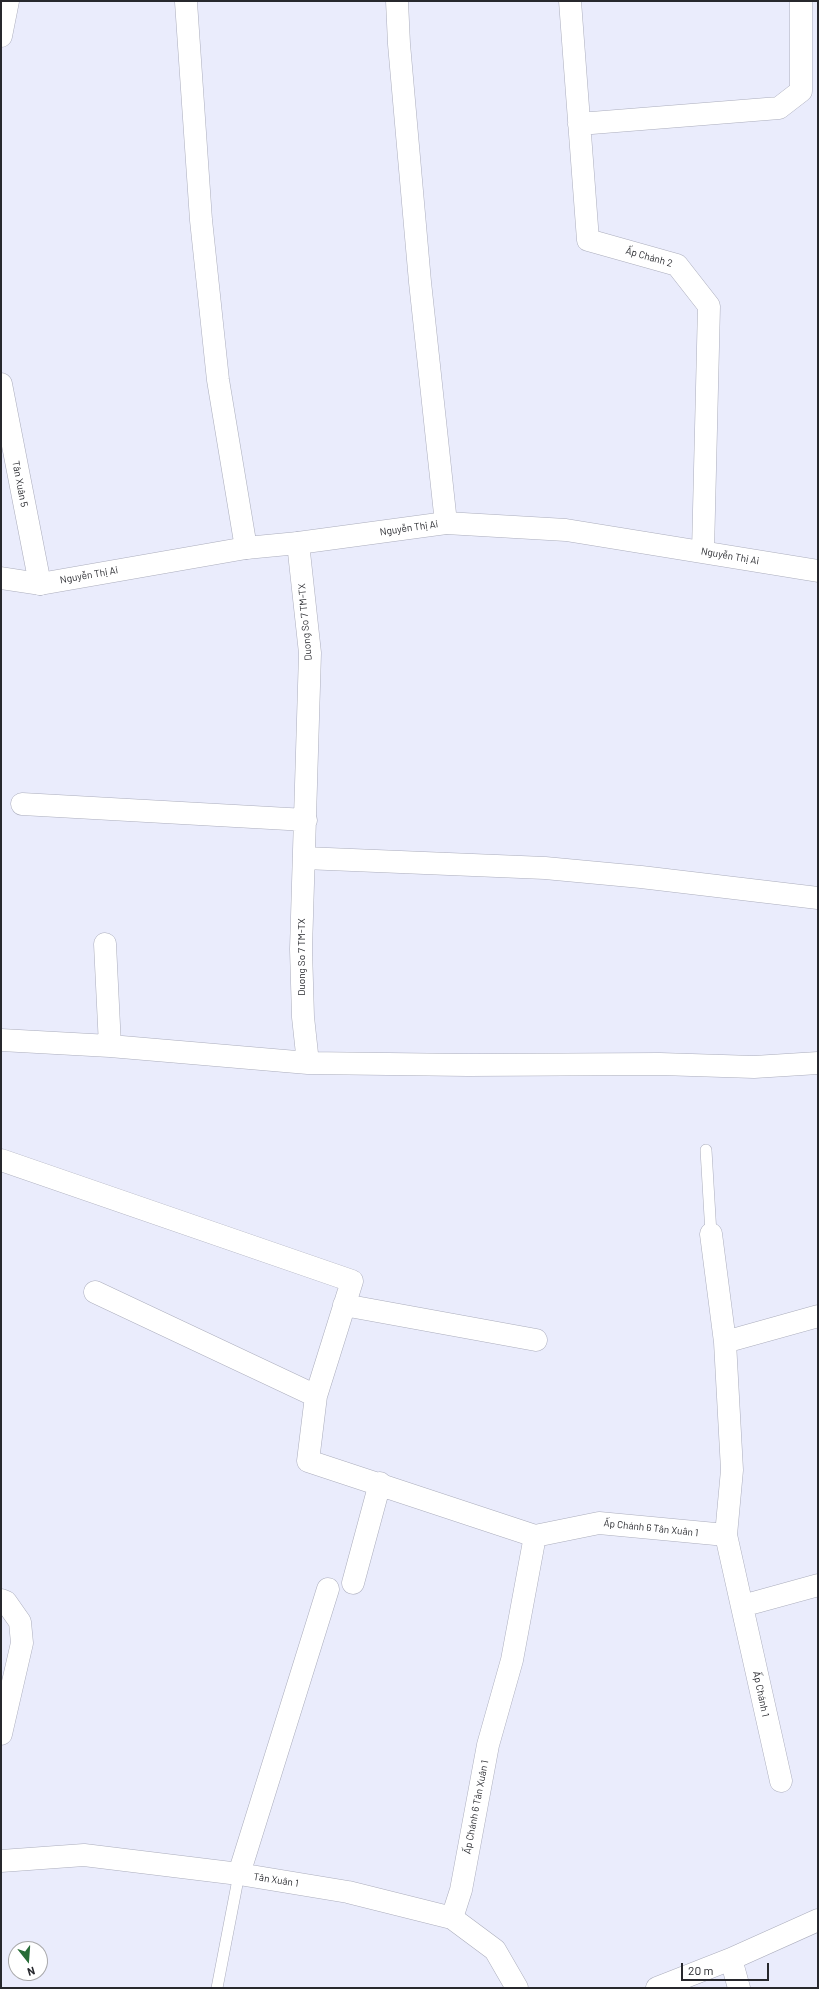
<!DOCTYPE html>
<meta charset="utf-8">
<style>
body{margin:0}
#map{position:relative;width:819px;height:1989px;overflow:hidden;background:#eaecfc;font-family:Barlow,sans-serif}
canvas{display:block}
.frame{position:absolute;inset:0;border:2px solid #27282d;pointer-events:none}
.north{position:absolute;left:8px;top:1941px;width:40px;height:40px;box-sizing:border-box;background:#fff;border:1px solid #a9a9ab;border-radius:50%;rotate:163deg;font-size:11px;font-weight:700;line-height:16px;text-align:center;color:#27282d}
.north::after{content:'';display:block;margin:auto;width:14px;height:18px;background:#276c37;clip-path:polygon(50% 0,100% 100%,50% 72%,0 100%)}
.scale{position:absolute;left:681px;top:1963px;width:88px;height:18px;box-sizing:border-box;border:2px solid #27282d;border-top:0;padding-left:5px;font-size:12px;line-height:14px;white-space:nowrap;color:#27282d;-webkit-text-stroke:3px #fff;paint-order:stroke}
</style>
<div id="map">
<canvas width="819" height="1989"></canvas>
<div class="frame"></div>
<div class="north">N</div>
<div class="scale">20 m</div>
</div>
<script>
const context = document.querySelector('canvas').getContext('2d');
context.lineJoin = 'round';
function toPath(rows) {
  const path = new Path2D();
  for (const r of rows) {
    path.moveTo(r[0], r[1]);
    for (let i = 2; i < r.length; i += 2) path.lineTo(r[i], r[i + 1]);
  }
  return path;
}
function strokePath(path, color, width, dash) {
  context.strokeStyle = color;
  context.lineWidth = width;
  context.lineCap = dash ? 'butt' : 'round';
  context.setLineDash(dash || []);
  context.stroke(path);
}
function drawText(font, color, halo, rows, align = 'center') {
  context.font = font + ' Barlow,sans-serif';
  context.lineWidth = 4;
  context.setLineDash([]);
  context.textBaseline = 'middle';
  context.strokeStyle = halo;
  context.fillStyle = color;
  for (const [text, x, y, turn = 0] of rows) {
    context.save();
    context.translate(x, y);
    context.rotate((+turn || 0) * Math.PI / 180);
    context.textAlign = isNaN(turn) ? turn : align;
    if (halo) context.strokeText(text, 0, 0);
    context.fillText(text, 0, 0);
    context.restore();
  }
}
const lane = toPath([
 [706,1150,711,1234],
 [217,1988,239,1874]
]);
const street = toPath([
 [397,1,399,44,420,282,446,523],
 [570,1,588,240,677,265,709,306,703,551],
 [186,2,201,220,218,380,246,548],
 [1,36,8,1],
 [579,124,779,108,801,91,801,1],
 [1,384,40,584],
 [22,804,306,820],
 [304,858,545,868,641,877,818,898],
 [105,944,110,1046],
 [1,1040,110,1046,308,1063,303,1017,301,949,310,653,298,543],
 [308,1063,468,1065,660,1064,754,1067,818,1063],
 [1,1160,352,1281,316,1396,308,1461,535,1536],
 [711,1234,725,1342],
 [95,1292,316,1396],
 [344,1305,536,1340],
 [726,1535,781,1781],
 [353,1583,380,1483],
 [1,1600,6,1602,20,1622,22,1643,1,1734],
 [742,1606,818,1585],
 [1,1861,84,1855,239,1874,348,1892,452,1918,495,1950,517,1988],
 [239,1874,328,1589],
 [452,1918,461,1890,488,1745,512,1660,535,1536,599,1523,726,1535,732,1470,725,1342,818,1316],
 [657,1988,731,1959],
 [739,1988,731,1959,818,1920]
]);
const secondary = toPath([
 [1,578,40,584,246,548,298,543,446,523,566,530,818,571]
]);
const streetNames = [
 ["Ấp Chánh 2",649,257,16],
 ["Tân Xuân 5",20,484,79],
 ["Nguyễn Thị Ai",409,528,-8],
 ["Nguyễn Thị Ai",730,556,10],
 ["Nguyễn Thị Ai",89,575,-10],
 ["Duong So 7 TM-TX",305,622,-95],
 ["Duong So 7 TM-TX",302,957,-90],
 ["Ấp Chánh 6 Tân Xuân 1",651,1528,6],
 ["Ấp Chánh 1",761,1694,78],
 ["Ấp Chánh 6 Tân Xuân 1",476,1807,-79],
 ["Tân Xuân 1",276,1880,9]
];
strokePath(lane, '#abadbc', 12);
strokePath(street, '#abadbc', 23);
strokePath(secondary, '#abadbc', 23);
strokePath(lane, '#fff', 11);
strokePath(street, '#fff', 22);
strokePath(secondary, '#fff', 22);
drawText('10px', '#27282d', '#fff', streetNames);
</script>
